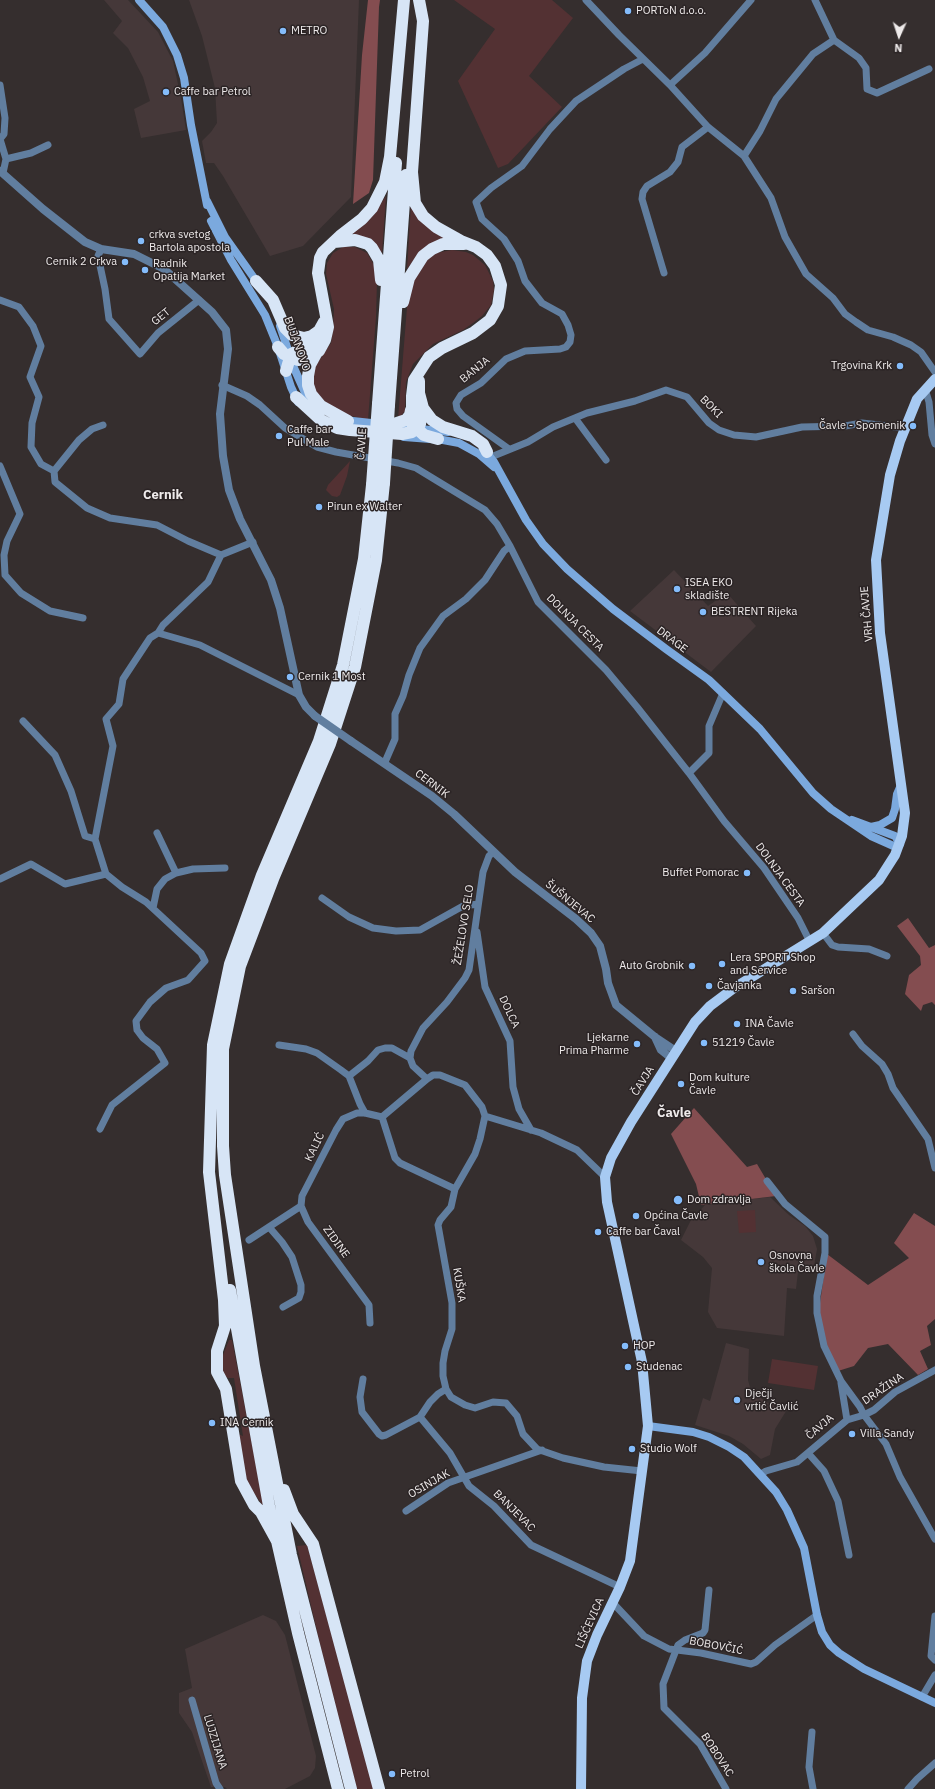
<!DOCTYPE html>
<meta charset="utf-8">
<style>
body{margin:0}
#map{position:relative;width:935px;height:1789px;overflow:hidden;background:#352e2e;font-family:"IBM Plex Sans",sans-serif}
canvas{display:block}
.north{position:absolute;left:879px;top:16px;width:40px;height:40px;-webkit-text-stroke:3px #2b2425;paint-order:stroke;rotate:183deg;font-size:11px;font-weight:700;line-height:16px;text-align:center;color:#eeeaea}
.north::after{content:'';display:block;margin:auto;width:14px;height:18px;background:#eeeaea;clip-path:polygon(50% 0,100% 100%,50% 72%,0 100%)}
</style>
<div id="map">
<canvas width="935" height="1789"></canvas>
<div class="north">N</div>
</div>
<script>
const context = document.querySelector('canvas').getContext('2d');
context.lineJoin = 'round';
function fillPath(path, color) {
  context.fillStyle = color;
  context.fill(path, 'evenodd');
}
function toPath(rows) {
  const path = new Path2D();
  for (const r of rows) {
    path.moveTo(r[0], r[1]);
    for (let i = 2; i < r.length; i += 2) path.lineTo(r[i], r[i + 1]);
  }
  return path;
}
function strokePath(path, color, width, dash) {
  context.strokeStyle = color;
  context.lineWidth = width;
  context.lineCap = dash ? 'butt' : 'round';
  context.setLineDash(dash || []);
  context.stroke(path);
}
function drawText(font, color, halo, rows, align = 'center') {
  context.font = font + ' "IBM Plex Sans",sans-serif';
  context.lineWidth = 3;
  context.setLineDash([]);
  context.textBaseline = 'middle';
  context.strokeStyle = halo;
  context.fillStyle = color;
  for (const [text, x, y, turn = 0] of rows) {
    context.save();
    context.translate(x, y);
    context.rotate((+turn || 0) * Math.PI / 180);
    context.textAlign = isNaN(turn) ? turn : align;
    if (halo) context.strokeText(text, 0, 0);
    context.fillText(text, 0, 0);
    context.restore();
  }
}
const built = toPath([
 [104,0,128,0,158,32,173,61,181,98,186,130,141,138,134,109,150,101,143,77,128,48,113,33,122,21],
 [189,0,359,0,351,197,303,246,270,256,223,176,214,163,206,163,202,141,211,132,217,123,215,88,202,36],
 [674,570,708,606,727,593,756,626,711,672,630,611],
 [770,1197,789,1215,805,1226,813,1236,817,1249,813,1272,798,1272,796,1289,787,1288,784,1336,717,1328,708,1312,712,1268,703,1257,681,1240,691,1220,705,1205],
 [726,1343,749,1349,748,1380,751,1391,768,1403,788,1408,775,1429,770,1455,761,1459,743,1444,729,1436,695,1425,703,1398,710,1401],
 [263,1615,276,1621,285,1635,316,1756,315,1768,310,1776,285,1789,227,1789,225,1787,211,1787,192,1732,179,1713,179,1693,192,1688,185,1649]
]);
const green = toPath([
 [454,0,552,0,573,18,529,76,562,107,508,164,498,168,458,81,495,29],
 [386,196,382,253,366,238,350,233,373,215],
 [411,204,448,239,419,253,407,269],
 [343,247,355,247,367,253,376,268,377,280,376,317,368,420,343,414,324,403,313,387,312,375,316,365,331,343,333,330,334,309,326,274,327,263,333,253],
 [452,250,466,252,473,255,485,265,493,281,494,290,491,305,482,316,473,323,463,330,433,344,413,364,406,382,405,411,398,419,408,295,413,278,423,264,429,258,436,253],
 [350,461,347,476,340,495,337,497,332,496,326,490,328,485],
 [755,1210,756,1232,739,1233,737,1211],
 [229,1340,232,1340,264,1507,246,1482,238,1434,243,1436,234,1378,228,1378,222,1374,219,1365],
 [772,1359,818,1366,814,1390,768,1383],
 [307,1545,374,1789,357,1789,336,1712,297,1546]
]);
const forest = toPath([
 [368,0,380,0,379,7,373,180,369,193,353,204,362,55],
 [908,918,929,948,935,945,935,1005,932,1002,923,1005,921,1011,905,994,909,975,921,965,920,956,897,926],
 [694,1108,747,1167,757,1164,776,1196,701,1205,696,1184,671,1134],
 [914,1213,935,1226,935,1319,927,1326,931,1345,920,1351,928,1369,918,1375,888,1344,868,1348,854,1366,838,1371,826,1344,819,1310,827,1254,868,1285,909,1258,894,1243]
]);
const minor = toPath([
 [586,0,619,35,670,85,708,127,744,156],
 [815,0,834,40,813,54,776,99,760,131,744,156,771,198,785,237,806,274,833,298,845,314,856,322,868,330,893,337,911,345,921,352,935,372],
 [834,40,859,58,866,68,867,89,877,93,929,69],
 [0,85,5,118,4,134,0,139,6,159,3,173],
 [670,85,705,53,751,0],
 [6,159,31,153,48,145],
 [101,249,98,256,105,289,109,319,140,354,158,333,199,300],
 [664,273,642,199,643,192,647,186,670,172,678,162,682,147,708,127],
 [0,300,19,307,33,326,41,346,30,377,39,397,32,423,31,447,41,464,54,471],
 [222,385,247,396,260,405,285,428,317,447,336,452,398,463,416,468,485,510,497,524,510,546,538,602,606,670,637,707,689,773,724,821,764,868,798,918,810,942],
 [925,389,929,402,932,435,935,444],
 [575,418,606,460],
 [103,425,92,429,79,440,54,471,55,482,87,508,110,518,157,525,188,541,221,555],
 [509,449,463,416,457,409,456,403,461,395,481,383,506,359,525,351,560,349,566,347,570,342,571,335,568,325,562,314,542,303,525,281,518,261,504,239,482,219,476,202,491,188,522,166,550,129,576,101,624,69,643,59],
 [491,457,528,442,553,427,587,413,635,401,666,390,687,397,709,423,719,430,734,435,756,437,802,427,845,426,862,423,905,428],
 [0,466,20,514,7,541,4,555,5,575,21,593,50,611,83,618],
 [158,633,163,625,208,582,221,555,253,542],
 [23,721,55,755,71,791,85,836,95,839],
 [385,762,395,739,395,714,403,696,409,675,420,648,443,616,466,599,485,580,504,551,510,546],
 [689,773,709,753,709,726,723,693],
 [157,833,176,873],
 [493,852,489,856,483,872,469,970,465,978,447,1002,423,1028,411,1051,410,1058,413,1066,427,1079,433,1075,440,1075,465,1085,482,1107,485,1116,541,1133,577,1150,605,1177],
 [0,879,31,864,65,884,106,874],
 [322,898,349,917,373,928,396,931,420,930,463,906,478,904],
 [153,908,157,889,165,879,176,873,193,869,225,868],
 [477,932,485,987,510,1041,513,1087,519,1109,531,1130],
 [823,933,832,945,838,947,869,949,887,956],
 [853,1034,862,1046,882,1064,888,1074,893,1088,928,1139,935,1168],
 [279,1045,306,1049,317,1053,341,1070,349,1076,360,1104,365,1113],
 [349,1076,368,1061,378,1050,385,1048,392,1048,410,1058],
 [485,1116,480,1139,475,1154,455,1189,451,1207,440,1220,438,1225,452,1303,452,1329,445,1351,443,1363,443,1376,446,1389,451,1397,465,1405,475,1408,493,1402,506,1403,517,1416,523,1434,537,1449,563,1458,604,1467,642,1471],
 [382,1117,395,1158,400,1163,455,1189],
 [100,1129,112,1105,165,1063,157,1049,143,1038,137,1030,136,1021,150,1002,166,988,188,980,205,961,201,953,146,902,122,887,106,874,95,839,113,746,106,719,119,704,123,679,150,638,158,633,200,645,299,695],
 [767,1181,785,1204,825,1237,825,1253,817,1296,817,1313,824,1346,841,1381,860,1407,864,1415,874,1410,895,1392,935,1370],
 [269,1227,282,1242,292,1257,301,1285,301,1292,299,1298,283,1307],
 [249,1240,301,1206],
 [370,1323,369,1305,308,1222,301,1206,302,1196,336,1130,343,1119,357,1113,365,1113,382,1117,427,1079],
 [363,1379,360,1397,362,1412,379,1434,382,1436,386,1435,420,1417,430,1402,438,1394,446,1389],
 [841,1383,847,1420],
 [420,1417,450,1453,469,1486,494,1506,531,1545,620,1587],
 [808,1453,824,1471,838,1501,849,1555],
 [761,1474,766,1471,797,1462,847,1420,864,1415,886,1444,900,1477,935,1539],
 [406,1511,448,1483,542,1450],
 [709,1590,705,1630,703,1633,685,1640,678,1645,663,1684,664,1708,700,1744,726,1789],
 [612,1602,644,1636,669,1649,701,1653,751,1664,756,1662,775,1645,817,1615],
 [935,1616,931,1656,935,1660],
 [922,1697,935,1675],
 [192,1700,216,1783,220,1789],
 [812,1732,809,1767,813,1789],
 [908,1789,917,1779,935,1763]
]);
const tertiary = toPath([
 [0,171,43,209,85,242,101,249,134,254,164,269,212,312,226,330,228,349,220,414,223,456,229,490,240,519,271,580,280,608,299,695,306,707,315,716],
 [351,741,432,796,454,814,515,872,576,919,591,933,600,946,606,969,608,983,616,1005,655,1037,676,1051],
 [655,1037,661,1050,671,1058]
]);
const secondary = toPath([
 [139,0,163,27,177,55,184,78,191,125,207,205],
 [207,201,225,237,259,285],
 [211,221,231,260,265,315,278,347,291,387,298,402],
 [280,326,294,368,307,397],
 [344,420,380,424],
 [394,426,448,432],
 [404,437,443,440,459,443,479,454,494,467],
 [483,448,494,462,526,520,543,544,567,569,613,609,666,649,709,680,760,729,813,793,831,809,871,836,898,848],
 [852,820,895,836,900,844],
 [871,827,880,825,892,818,895,809,897,794,901,785],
 [648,1426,693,1432,709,1437,729,1447,744,1457,776,1492,787,1510,804,1548,817,1615,822,1632,830,1645,839,1653,864,1669,935,1703]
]);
const primary = toPath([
 [581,1789,582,1698,587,1661,597,1635,620,1587,630,1561,648,1426,642,1362,607,1202,605,1177,611,1158,631,1122,695,1022,710,1006,734,988,823,933,879,880,895,855,902,836,905,813,880,633,876,560,890,475,900,441,917,399,935,379]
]);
const motorway = toPath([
 [419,0,423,21,412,172,415,203,423,216,436,227,461,241,476,247,487,255,495,266,501,285,498,306,490,320,473,333,442,348,429,357,414,380,412,396,412,424,424,435,438,439],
 [334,242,355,240,368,244,372,248,379,260,381,280],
 [256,281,273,300,285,328,292,335,304,338,312,336,319,331,324,322],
 [403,302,409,278,423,256,432,249,443,244,464,244],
 [278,347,284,354,298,360,308,359,319,351,325,340,328,327,318,273,320,258,323,252,340,236,362,219,372,208,385,182,390,157,404,0],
 [316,354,310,365,308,376,308,385,311,394,321,406,348,421],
 [286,371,291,354,313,343,319,337],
 [419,381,419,393,423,408,432,420,443,427,472,436,483,444,487,452],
 [296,397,321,420,337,428,350,430,402,434,412,432,420,424,423,408],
 [378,404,396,163],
 [389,405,406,175],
 [391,425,406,420,410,415,411,410],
 [230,1290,269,1506,298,1633,338,1789],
 [284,1490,293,1514,313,1544,379,1789],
 [277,1541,261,1512,254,1505,241,1481,226,1389,217,1372,217,1351,225,1326,224,1300,209,1172,213,1045,230,964,262,875,319,741,343,665,364,559,372,485],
 [351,1789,291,1555,254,1366,225,1175,223,1146,223,1049,240,966,273,879,330,744,355,667,376,560,384,483]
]);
const tertiaryBridge = toPath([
 [315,716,351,741]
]);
const motorwayBridge = toPath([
 [384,483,389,405],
 [372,485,378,404]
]);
const markers = [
 [628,11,4,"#84bcfb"],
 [283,31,4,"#84bcfb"],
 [166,92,4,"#84bcfb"],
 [141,241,4,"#84bcfb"],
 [125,262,4,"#84bcfb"],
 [145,270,4,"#84bcfb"],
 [900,366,4,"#84bcfb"],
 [913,426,4,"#84bcfb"],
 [279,436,4,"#84bcfb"],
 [319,507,4,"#84bcfb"],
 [677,589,4,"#84bcfb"],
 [703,612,4,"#84bcfb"],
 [290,677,4,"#84bcfb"],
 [747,873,4,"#84bcfb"],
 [722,964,4,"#84bcfb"],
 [692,966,4,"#84bcfb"],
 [709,986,4,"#84bcfb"],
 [793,991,4,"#84bcfb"],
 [737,1024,4,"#84bcfb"],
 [704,1043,4,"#84bcfb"],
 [637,1044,4,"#84bcfb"],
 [681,1084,4,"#84bcfb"],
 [678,1200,5,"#84bcfb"],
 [636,1216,4,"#84bcfb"],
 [598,1232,4,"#84bcfb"],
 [761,1262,4,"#84bcfb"],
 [625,1346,4,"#84bcfb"],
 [628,1367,4,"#84bcfb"],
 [737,1400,4,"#84bcfb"],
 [212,1423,4,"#84bcfb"],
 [852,1434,4,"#84bcfb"],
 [632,1449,4,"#84bcfb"],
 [392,1774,4,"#84bcfb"]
];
const poiNames = [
 ["PORToN d.o.o.",636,11],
 ["METRO",291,31],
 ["Caffe bar Petrol",174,92],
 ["crkva svetog",149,235],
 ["Bartola apostola",149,248],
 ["Cernik 2 Crkva",117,262,"right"],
 ["Radnik",153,264],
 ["Opatija Market",153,277],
 ["Trgovina Krk",892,366,"right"],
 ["Čavle - Spomenik",905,426,"right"],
 ["Caffe bar",287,430],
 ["Pul Male",287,443],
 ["Pirun ex Walter",327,507],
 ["ISEA EKO",685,583],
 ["skladište",685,596],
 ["BESTRENT Rijeka",711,612],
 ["Cernik 1 Most",298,677],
 ["Buffet Pomorac",739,873,"right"],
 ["Lera SPORT Shop",730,958],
 ["and Service",730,971],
 ["Auto Grobnik",684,966,"right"],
 ["Čavjanka",717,986],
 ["Saršon",801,991],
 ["INA Čavle",745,1024],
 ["Ljekarne",629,1038,"right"],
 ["Prima Pharme",629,1051,"right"],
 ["51219 Čavle",712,1043],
 ["Dom kulture",689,1078],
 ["Čavle",689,1091],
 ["Dom zdravlja",687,1200],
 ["Općina Čavle",644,1216],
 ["Caffe bar Čaval",606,1232],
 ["Osnovna",769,1256],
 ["škola Čavle",769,1269],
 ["HOP",633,1346],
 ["Studenac",636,1367],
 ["Dječji",745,1394],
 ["vrtić Čavlić",745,1407],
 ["INA Cernik",220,1423],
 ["Villa Sandy",860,1434],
 ["Studio Wolf",640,1449],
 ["Petrol",400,1774]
];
const streetNames = [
 ["GET",161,317,-39],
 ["BUJANOVO",297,344,70],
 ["BANJA",475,370,-39],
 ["BOKI",711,407,45],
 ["ČAVLE",362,444,-86],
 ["VRH ČAVJE",867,614,-95],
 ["DOLNJA CESTA",575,623,45],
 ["DRAGE",672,640,37],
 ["CERNIK",432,784,37],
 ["DOLNJA CESTA",780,875,54],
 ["ŠUŠNJEVAC",570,902,39],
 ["ŽEŽELOVO SELO",464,925,-81],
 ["DOLCA",509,1012,65],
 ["ČAVJA",643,1081,-58],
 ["KALIĆ",315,1147,-64],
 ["ZIDINE",336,1242,54],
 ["KUŠKA",459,1285,81],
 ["DRAŽINA",883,1389,-34],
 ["ČAVJA",820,1427,-41],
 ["OSINJAK",429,1484,-30],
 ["BANJEVAC",514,1511,45],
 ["LIŠĆEVICA",590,1623,-66],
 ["BOBOVČIĆ",716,1646,11],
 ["LUJZIJANA",215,1742,73],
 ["BOBOVAC",717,1755,57]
];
const quarterNames = [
 ["Cernik",163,495],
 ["Čavle",674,1113]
];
fillPath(built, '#453839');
fillPath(green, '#533133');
fillPath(forest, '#844d50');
strokePath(minor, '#617e9f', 7);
strokePath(tertiary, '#617e9f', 8);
strokePath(secondary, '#7ba9de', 8);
strokePath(primary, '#a7caf2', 10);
strokePath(motorway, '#d7e5f6', 12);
strokePath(tertiaryBridge, '#617e9f', 8);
strokePath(motorwayBridge, '#d7e5f6', 12);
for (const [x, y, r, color] of markers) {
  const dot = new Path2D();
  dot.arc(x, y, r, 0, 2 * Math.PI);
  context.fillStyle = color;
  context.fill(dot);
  strokePath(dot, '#2b2425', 1.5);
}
drawText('11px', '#eeeaea', '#2b2425', poiNames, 'left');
drawText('11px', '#eeeaea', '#2b2425', streetNames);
drawText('bold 13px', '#eeeaea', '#2b2425', quarterNames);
</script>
